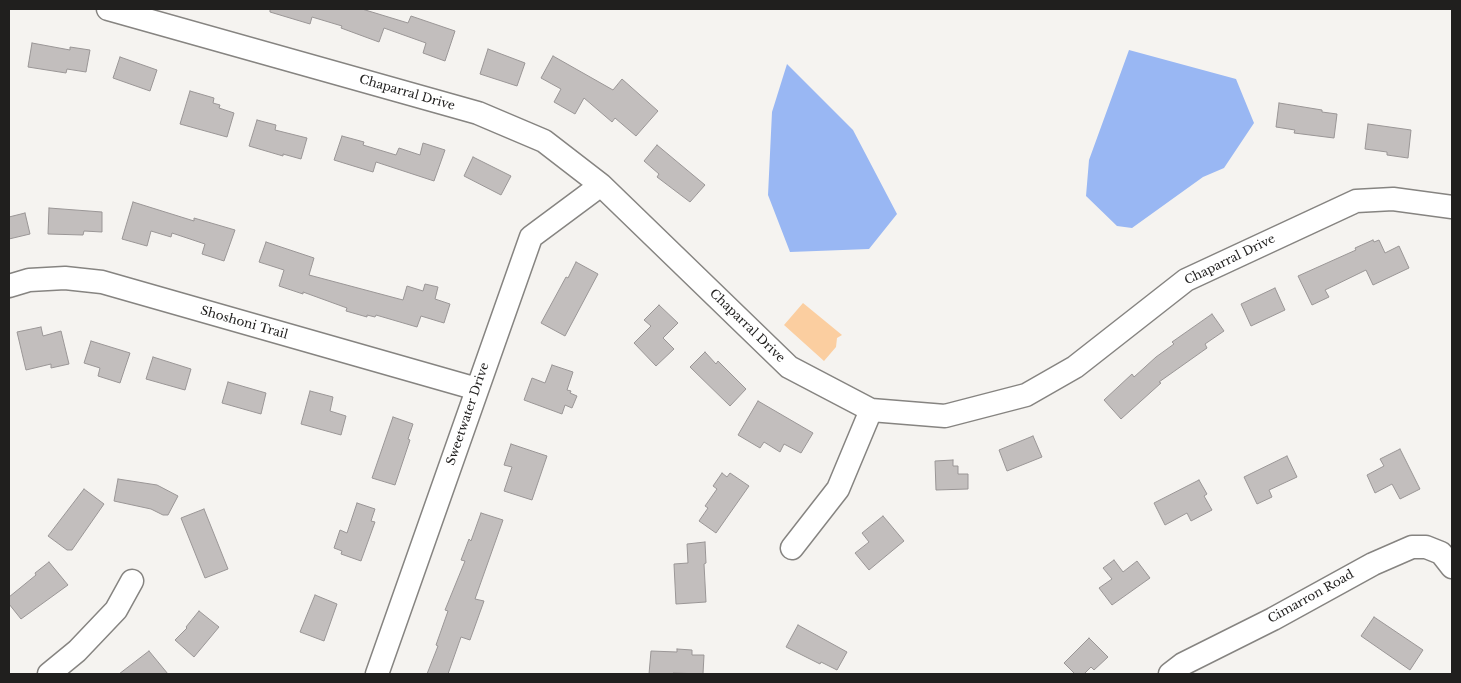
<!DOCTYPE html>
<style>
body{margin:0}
#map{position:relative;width:1461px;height:683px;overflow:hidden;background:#f5f3f0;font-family:"Libre Baskerville",serif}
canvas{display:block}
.frame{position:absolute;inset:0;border:10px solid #201f1e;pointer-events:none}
</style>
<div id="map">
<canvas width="1461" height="683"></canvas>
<div class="frame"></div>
</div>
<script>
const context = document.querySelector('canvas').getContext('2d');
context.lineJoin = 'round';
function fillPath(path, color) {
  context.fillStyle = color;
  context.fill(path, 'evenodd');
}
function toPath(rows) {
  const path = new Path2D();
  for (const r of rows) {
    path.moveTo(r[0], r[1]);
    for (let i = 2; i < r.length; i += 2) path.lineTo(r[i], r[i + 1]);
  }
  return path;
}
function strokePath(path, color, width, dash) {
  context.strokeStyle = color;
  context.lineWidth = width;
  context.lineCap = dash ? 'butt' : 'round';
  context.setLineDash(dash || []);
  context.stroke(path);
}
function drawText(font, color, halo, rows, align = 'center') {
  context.font = font + ' "Libre Baskerville",serif';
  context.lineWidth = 5;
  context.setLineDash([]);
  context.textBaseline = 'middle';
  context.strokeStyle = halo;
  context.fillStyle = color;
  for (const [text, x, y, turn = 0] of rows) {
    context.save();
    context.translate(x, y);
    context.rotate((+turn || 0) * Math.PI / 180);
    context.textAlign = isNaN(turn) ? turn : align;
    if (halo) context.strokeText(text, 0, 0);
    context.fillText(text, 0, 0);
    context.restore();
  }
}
const green = toPath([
 [803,303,842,335,837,338,836,347,824,361,784,325]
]);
const water = toPath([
 [1129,50,1236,79,1254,123,1224,168,1203,177,1132,228,1117,226,1086,196,1089,160],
 [787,64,853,130,897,214,869,249,790,252,768,195,772,112]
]);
const building = toPath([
 [270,9,362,9,408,23,411,16,455,31,445,61,423,53,426,43,384,28,379,42,341,28,342,26,312,17,310,24,270,12,270,9],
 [32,43,70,50,70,47,90,50,86,72,67,69,66,73,28,67,32,43],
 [488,49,525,63,517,86,480,74,488,49],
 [553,56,613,90,622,79,658,111,636,136,615,118,612,122,584,98,575,114,554,102,561,89,541,78,553,56],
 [120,57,157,70,150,91,113,78,120,57],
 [190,91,214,98,213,103,220,105,219,108,234,113,227,137,180,124,190,91],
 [1279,103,1322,110,1322,112,1337,114,1334,138,1294,133,1295,130,1276,127,1279,103],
 [257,120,276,125,275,130,307,138,301,159,283,154,283,156,249,146,257,120],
 [1368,124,1411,130,1408,158,1387,155,1387,152,1365,149,1368,124],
 [342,136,364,142,363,145,396,155,399,148,420,155,423,143,445,150,434,181,376,162,373,172,334,160,342,136],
 [657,145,705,185,690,202,657,177,659,174,644,161,657,145],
 [473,157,511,176,501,195,464,176,473,157],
 [133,202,194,221,194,218,235,230,224,261,202,254,205,244,172,233,171,237,151,231,147,246,122,239,133,202],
 [49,208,102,212,102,232,84,231,83,235,48,234,49,208],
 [25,213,30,234,9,239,9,217,25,213],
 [1373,240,1374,242,1379,240,1385,253,1399,246,1409,268,1373,285,1366,270,1325,290,1329,297,1312,305,1298,276,1356,250,1355,248,1373,240],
 [266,242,314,258,309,275,403,300,407,286,423,291,425,284,438,287,435,299,450,304,444,323,421,316,417,327,376,315,375,317,367,315,367,317,346,311,347,308,303,292,303,294,279,286,284,270,259,262,266,242],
 [576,262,598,274,565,336,541,323,566,277,568,278,576,262],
 [1275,288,1285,310,1251,326,1241,304,1275,288],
 [659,305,678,323,663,338,674,349,656,366,634,343,651,326,644,320,659,305],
 [1212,314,1224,331,1205,344,1207,348,1159,382,1161,383,1121,419,1104,400,1132,374,1134,377,1156,357,1174,344,1172,342,1212,314],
 [41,327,43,336,61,331,69,364,51,368,51,364,26,370,17,332,41,327],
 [91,341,130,353,120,383,98,376,100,368,84,363,91,341],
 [705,352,716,364,718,361,746,389,730,406,690,367,705,352],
 [153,357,191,369,185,390,146,379,153,357],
 [552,365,573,372,567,390,571,391,570,393,577,396,572,408,565,405,562,414,524,400,532,378,545,383,552,365],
 [228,382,266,393,261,414,222,403,228,382],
 [310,391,333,397,330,411,346,416,341,435,301,424,310,391],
 [758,401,813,433,801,453,784,444,780,452,764,442,760,448,738,435,758,401],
 [393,417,413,424,408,439,410,440,395,485,372,478,393,417],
 [1033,436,1042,457,1007,471,999,450,1033,436],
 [511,444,547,456,532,500,504,491,512,467,504,465,511,444],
 [1400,449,1420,489,1400,499,1392,484,1375,493,1367,475,1384,466,1380,459,1400,449],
 [1287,456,1297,477,1269,490,1272,497,1257,504,1244,477,1287,456],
 [953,460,953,466,958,466,958,474,968,474,968,489,936,490,935,461,953,460],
 [722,473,727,477,730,473,749,486,716,533,699,521,708,508,705,506,717,489,713,486,722,473],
 [118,479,157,485,178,496,168,515,163,515,151,509,114,501,118,479],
 [1199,480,1207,494,1204,496,1212,510,1191,521,1187,513,1165,525,1154,503,1199,480],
 [84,489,104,504,72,550,67,550,48,536,84,489],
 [357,503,375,509,371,521,375,522,361,561,341,554,342,551,334,548,340,530,347,533,357,503],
 [204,509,228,569,205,578,181,518,204,509],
 [481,513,503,520,475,599,484,601,470,640,461,637,448,674,427,674,438,646,436,645,448,611,445,610,465,561,461,560,469,539,471,541,481,513],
 [883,516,904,541,869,570,855,553,869,542,862,533,883,516],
 [705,542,706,563,704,564,706,602,676,604,674,564,688,563,687,544,705,542],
 [1114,560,1123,572,1137,561,1150,578,1112,605,1099,588,1112,579,1103,568,1114,560],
 [49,562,68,585,21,619,9,604,9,597,36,575,35,573,49,562],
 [315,595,337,604,324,641,300,632,315,595],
 [199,611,219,627,194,657,175,640,187,628,186,627,199,611],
 [1374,617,1423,650,1410,670,1361,636,1374,617],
 [798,625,847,652,837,670,821,662,820,664,786,647,798,625],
 [1089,638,1108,657,1094,670,1091,667,1084,674,1075,674,1064,663,1089,638],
 [677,649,692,650,692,655,704,655,703,674,673,673,673,674,649,674,651,651,677,652,677,649],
 [149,651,168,674,119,674,149,651]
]);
const minor = toPath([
 [108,9,478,113,544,141,601,185,789,367,871,410,945,416,1026,395,1075,367,1186,280,1356,201,1393,199,1452,207],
 [9,286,29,280,65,278,102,282,477,389],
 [792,548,838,489,871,410],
 [49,674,77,651,116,610,132,581],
 [377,674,531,237,601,185],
 [1170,674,1183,664,1273,619,1373,564,1412,547,1426,547,1441,553,1452,567]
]);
const streetNames = [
 ["Chaparral Drive",407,93,16],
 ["Chaparral Drive",1230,260,-26],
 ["Shoshoni Trail",244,323,16],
 ["Chaparral Drive",747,326,44],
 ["Sweetwater Drive",468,414,-71],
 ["Cimarron Road",1311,597,-29]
];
fillPath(green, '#fbcea0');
fillPath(water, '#99b7f3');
fillPath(building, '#c2bebd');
strokePath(building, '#9a9696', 1);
strokePath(minor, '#868481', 25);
strokePath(minor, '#fff', 22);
drawText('12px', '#201f1e', '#fff', streetNames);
</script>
